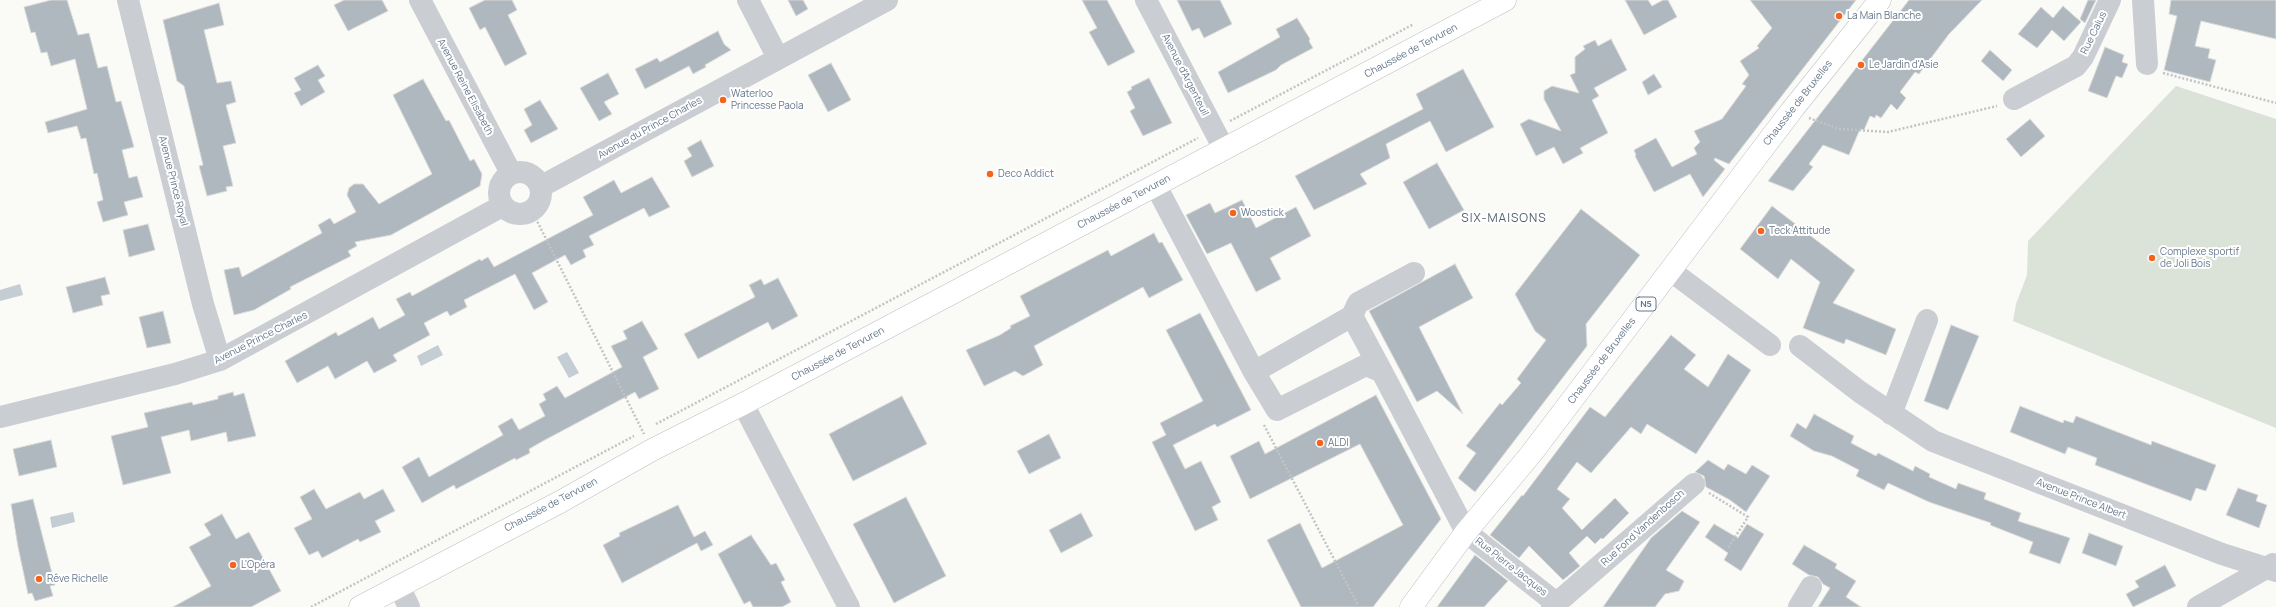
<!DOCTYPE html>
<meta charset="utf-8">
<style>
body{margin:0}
canvas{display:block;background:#fafaf7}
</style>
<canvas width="2276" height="607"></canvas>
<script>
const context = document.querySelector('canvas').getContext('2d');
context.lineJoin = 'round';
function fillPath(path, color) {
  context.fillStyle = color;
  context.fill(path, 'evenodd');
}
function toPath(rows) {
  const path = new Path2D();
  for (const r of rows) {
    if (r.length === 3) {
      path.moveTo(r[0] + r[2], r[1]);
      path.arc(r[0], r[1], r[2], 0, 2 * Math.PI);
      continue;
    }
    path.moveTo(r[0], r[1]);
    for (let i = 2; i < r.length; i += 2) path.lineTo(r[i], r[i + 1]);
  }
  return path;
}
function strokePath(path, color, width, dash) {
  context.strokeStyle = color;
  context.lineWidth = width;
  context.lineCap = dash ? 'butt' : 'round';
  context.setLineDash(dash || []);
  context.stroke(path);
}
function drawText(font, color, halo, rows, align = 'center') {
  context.font = font + ' Manrope,sans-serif';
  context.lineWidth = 4;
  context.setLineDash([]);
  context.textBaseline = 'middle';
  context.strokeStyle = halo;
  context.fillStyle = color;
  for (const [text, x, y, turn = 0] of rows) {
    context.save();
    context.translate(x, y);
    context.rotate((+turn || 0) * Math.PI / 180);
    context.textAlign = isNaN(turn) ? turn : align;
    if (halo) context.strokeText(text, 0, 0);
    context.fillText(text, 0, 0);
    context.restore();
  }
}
const green = toPath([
 [2176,86,2276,119,2276,428,2013,321,2016,304,2027,275,2028,241]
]);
const water = toPath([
 [20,284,23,295,0,301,0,290],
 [438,345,443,355,421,366,417,356],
 [567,352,579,373,569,378,557,357],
 [73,512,75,522,52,528,50,517]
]);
const building = toPath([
 [51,0,67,0,78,35,89,33,98,68,107,66,116,102,121,101,134,147,122,150,129,178,137,176,143,197,124,202,128,215,103,222,97,202,103,200,97,173,94,174,86,138,81,139,77,126,48,133,45,122,87,109,75,59,51,66,47,52,41,53,35,32,31,33,24,7,51,0],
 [344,0,382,0,388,11,348,31,334,5,344,0],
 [485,0,512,0,517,10,508,15,527,54,505,66,485,27,480,30,469,8,485,0],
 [788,0,803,0,808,9,796,16,788,0],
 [1082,0,1107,0,1135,52,1108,66,1089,32,1097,28,1082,0],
 [1177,0,1220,0,1232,24,1204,38,1199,28,1192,31,1177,0],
 [1625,0,1648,0,1652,6,1663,0,1668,0,1677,17,1644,35,1625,0],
 [1750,0,1856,0,1729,164,1715,158,1714,160,1725,169,1703,197,1690,174,1654,192,1635,156,1636,155,1634,150,1656,138,1672,167,1697,154,1694,148,1700,142,1694,131,1722,119,1746,86,1742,84,1749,75,1740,61,1759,48,1757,46,1772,28,1750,0],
 [1909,0,1982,0,1949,34,1919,74,1915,72,1900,92,1906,98,1897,110,1891,104,1881,118,1876,115,1875,118,1870,116,1864,130,1860,129,1849,155,1823,145,1809,164,1813,167,1793,191,1768,181,1909,0],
 [2088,0,2096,0,2085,23,2080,19,2088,0],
 [2171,0,2276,0,2276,39,2201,21,2195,46,2210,49,2208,58,2216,60,2210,82,2164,70,2177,16,2169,14,2171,0],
 [219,3,224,25,204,30,217,83,231,81,236,102,226,105,236,143,223,146,233,186,226,187,227,191,207,196,199,166,203,165,184,86,177,81,163,20,219,3],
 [2063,6,2081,22,2064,41,2052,30,2037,48,2018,34,2041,7,2053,18,2063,6],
 [1297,18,1310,39,1309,41,1313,48,1281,65,1276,70,1228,93,1218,72,1280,37,1276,29,1297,18],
 [718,31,724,44,731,50,705,65,706,67,693,74,689,66,645,89,635,69,657,58,660,62,718,31],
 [1611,39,1627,70,1594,88,1599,96,1592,100,1608,133,1580,148,1583,153,1563,164,1554,147,1536,156,1520,124,1529,119,1561,131,1544,99,1544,91,1552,86,1579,93,1570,75,1575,73,1575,57,1585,49,1583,46,1595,40,1598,46,1611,39],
 [2105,47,2124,55,2122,62,2128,64,2122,78,2116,76,2107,98,2088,91,2105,47],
 [1990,50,2012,70,2003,81,1981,61,1990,50],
 [831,63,851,100,828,112,808,75,831,63],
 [318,65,325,76,318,80,325,92,301,106,294,93,301,90,294,78,318,65],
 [1463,69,1494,127,1446,152,1430,121,1386,144,1390,158,1360,174,1367,184,1314,210,1295,176,1423,109,1416,94,1463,69],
 [608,73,619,94,604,102,612,114,599,121,580,88,608,73],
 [1654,74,1662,87,1648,95,1642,82,1654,74],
 [1149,78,1172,123,1143,136,1130,111,1135,108,1127,92,1132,89,1131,87,1149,78],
 [423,79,446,121,449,120,470,161,474,159,482,174,480,186,391,235,355,242,357,246,348,251,351,256,290,287,291,289,254,310,234,315,224,270,239,267,242,277,322,233,318,225,330,218,334,224,356,212,347,195,349,188,354,184,363,184,379,204,432,174,393,95,423,79],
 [540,100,558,129,531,143,524,130,532,125,524,109,540,100],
 [2030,119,2045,136,2021,157,2006,139,2030,119],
 [701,140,714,166,692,177,684,161,692,156,687,148,701,140],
 [1437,163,1464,210,1429,229,1403,182,1437,163],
 [652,177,670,207,649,217,644,208,589,236,594,245,583,250,586,257,571,265,565,255,532,273,548,302,534,310,515,274,464,300,467,307,450,316,447,311,424,323,430,335,393,355,397,361,374,373,367,361,335,379,328,366,297,383,285,361,336,332,338,336,373,317,379,329,405,315,396,299,410,292,412,296,480,259,481,261,488,257,494,267,593,215,583,197,614,180,621,193,652,177],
 [1242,200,1256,228,1296,207,1311,236,1270,258,1281,279,1256,292,1231,243,1207,254,1186,215,1210,203,1215,213,1242,200],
 [1772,206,1855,270,1833,303,1896,329,1886,355,1846,339,1844,344,1803,328,1820,282,1791,259,1778,279,1740,249,1772,206],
 [1581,209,1640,255,1586,324,1587,346,1475,492,1458,478,1476,453,1466,446,1500,403,1502,405,1521,383,1517,379,1546,340,1535,331,1515,294,1581,209],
 [148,224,155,250,129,257,123,230,148,224],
 [1154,233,1159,243,1162,242,1183,280,1149,298,1143,287,1034,346,1043,365,1023,376,1015,371,984,386,966,350,1000,335,1011,328,1010,326,1030,316,1020,296,1108,250,1111,256,1154,233],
 [1455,264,1473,298,1419,327,1463,414,1437,391,1417,402,1369,311,1455,264],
 [105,277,110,294,101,296,103,305,73,313,66,287,105,277],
 [778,278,798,316,772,330,768,322,698,359,684,334,755,297,749,285,761,279,764,285,778,278],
 [163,311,171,343,147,348,139,317,163,311],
 [1200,313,1251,410,1217,427,1215,424,1173,445,1185,469,1201,461,1221,502,1212,507,1218,520,1195,531,1152,442,1166,435,1160,423,1203,401,1166,330,1200,313],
 [642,321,658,349,643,357,659,389,639,399,635,392,543,441,529,449,530,453,516,460,515,458,456,489,454,485,422,503,402,467,419,457,429,477,503,435,498,426,512,418,519,430,545,416,539,404,546,400,543,394,557,386,565,398,622,367,611,346,627,339,623,331,642,321],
 [1951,325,1979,336,1948,410,1924,401,1951,325],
 [1671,335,1696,355,1684,369,1708,387,1728,354,1751,370,1696,454,1647,424,1641,434,1631,427,1591,473,1577,462,1557,489,1570,499,1562,508,1582,530,1615,498,1629,513,1603,539,1601,538,1595,544,1587,536,1569,553,1580,566,1563,580,1529,546,1519,558,1490,535,1522,495,1523,496,1590,407,1605,417,1671,335],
 [233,392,234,396,244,393,256,436,228,442,226,432,191,441,189,430,161,437,171,473,123,485,111,436,148,427,144,413,192,402,193,405,218,399,218,396,233,392],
 [1376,395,1441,519,1373,607,1301,607,1267,540,1300,523,1322,568,1403,525,1360,444,1250,499,1230,456,1259,441,1265,454,1376,395],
 [902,396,927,444,853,481,829,434,902,396],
 [2020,406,2063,423,2064,420,2073,423,2076,416,2151,445,2152,441,2216,465,2206,491,2196,488,2191,501,2095,465,2097,458,2068,447,2065,454,2010,432,2020,406],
 [1814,414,1854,436,1851,443,1876,456,1878,453,1913,471,1915,466,1930,474,1929,477,1956,489,1958,483,1986,493,1984,499,2021,513,2018,521,2070,538,2060,564,2029,553,2033,542,1990,525,1991,523,1929,502,1888,483,1884,490,1856,476,1859,470,1832,456,1814,451,1790,436,1797,423,1806,429,1814,414],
 [1049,434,1061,458,1029,474,1017,451,1049,434],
 [51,440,57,467,19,476,13,449,51,440],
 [1708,460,1724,470,1728,464,1746,474,1752,465,1770,476,1746,512,1730,500,1706,487,1704,476,1695,472,1708,460],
 [2238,488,2258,495,2256,501,2267,505,2259,528,2226,515,2238,488],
 [314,489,326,509,360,492,364,499,383,489,395,511,375,521,381,532,360,542,358,539,322,558,318,551,309,555,294,528,312,519,300,497,314,489],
 [906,497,946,576,894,603,853,524,906,497],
 [33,499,55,585,50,586,53,596,35,601,32,593,28,594,18,547,11,504,33,499],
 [678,505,694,537,705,531,713,545,701,551,697,543,622,583,603,545,620,536,619,533,678,505],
 [1682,511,1700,522,1666,570,1684,581,1679,591,1665,594,1655,607,1603,607,1651,538,1682,511],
 [1081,513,1093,536,1061,553,1049,530,1081,513],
 [222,514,236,539,249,532,281,591,251,607,173,607,211,586,189,547,211,535,204,524,222,514],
 [1714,524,1738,538,1747,524,1764,534,1741,571,1724,560,1728,553,1705,537,1714,524],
 [2089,533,2123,546,2116,566,2082,553,2089,533],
 [751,535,771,565,776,563,785,580,781,582,791,602,782,607,753,607,750,601,744,604,718,554,751,535],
 [1804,545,1837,564,1835,568,1856,581,1846,597,1861,607,1818,607,1830,588,1823,584,1818,577,1809,575,1792,564,1804,545],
 [1475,555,1508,581,1484,607,1437,607,1475,555],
 [2165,565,2176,586,2133,607,2126,594,2139,587,2135,581,2165,565]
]);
const path = toPath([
 [2163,73,2276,103],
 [1809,118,1839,129,1888,132,1997,106],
 [1230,121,1414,24],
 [532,211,644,434],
 [656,424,1198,138],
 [1264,425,1359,607],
 [1709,493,1748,517,1728,548],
 [311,607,634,436]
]);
const minor = toPath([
 [128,0,203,304,220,360],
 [420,0,511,173],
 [748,0,778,58],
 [1146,0,1224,149],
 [2143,0,2147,64],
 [2014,99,2076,66,2083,57,2110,0],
 [520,193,21],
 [1156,186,1254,372],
 [540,187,887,0],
 [1671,271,1770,345],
 [1352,316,1358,303,1414,273],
 [1800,346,1860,392,1933,441,2222,554,2276,571],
 [1382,372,1366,365,1277,410,1254,372,1352,316,1382,372,1466,532,1556,603],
 [743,404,849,607],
 [1891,414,1927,320],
 [0,417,175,374,220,360,502,206],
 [399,586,409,607],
 [1552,607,1694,484],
 [1799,607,1811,587],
 [2198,607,2273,564]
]);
const major = toPath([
 [360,607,560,502,652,450,743,404,1505,0],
 [1411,607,1466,532,1531,454,1792,110,1880,0]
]);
const markers = [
 [1839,16,4,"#f6641b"],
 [1861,65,4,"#f6641b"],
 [723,100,4,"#f6641b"],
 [990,174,4,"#f6641b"],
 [1233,213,4,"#f6641b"],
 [1761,231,4,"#f6641b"],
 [2152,258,4,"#f6641b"],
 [1320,443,4,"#f6641b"],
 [233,565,4,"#f6641b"],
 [39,579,4,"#f6641b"]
];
const shields = [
 [1646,304,20]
];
const shieldNames = [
 ["N5",1646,304]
];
const poiNames = [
 ["La Main Blanche",1847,16],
 ["Le Jardin d'Asie",1869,65],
 ["Waterloo",731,94],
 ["Princesse Paola",731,106],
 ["Deco Addict",998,174],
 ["Woostick",1241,213],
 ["Teck Attitude",1769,231],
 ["Complexe sportif",2160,252],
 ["de Joli Bois",2160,264],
 ["ALDI",1328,443],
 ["L'Opéra",241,565],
 ["Rêve Richelle",47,579]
];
const streetNames = [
 ["Rue Calus",2094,33,-64],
 ["Chaussée de Tervuren",1411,51,-28],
 ["Avenue d'Argenteuil",1185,75,63],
 ["Avenue Reine Elisabeth",465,87,62],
 ["Chaussée de Bruxelles",1798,103,-52],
 ["Avenue du Prince Charles",650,128,-29],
 ["Avenue Prince Royal",173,181,76],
 ["Chaussée de Tervuren",1124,202,-28],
 ["Avenue Prince Charles",261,338,-27],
 ["Chaussée de Tervuren",838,354,-28],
 ["Chaussée de Bruxelles",1602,361,-53],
 ["Avenue Prince Albert",2081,499,21],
 ["Chaussée de Tervuren",551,505,-28],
 ["Rue Fond Vandenbosch",1643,528,-42],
 ["Rue Pierre Jacques",1511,567,38]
];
const quarterNames = [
 ["SIX-MAISONS",1504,219]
];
fillPath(green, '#dbe2d8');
fillPath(water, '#c3cdd3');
fillPath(building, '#afb7bf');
strokePath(building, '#dcdcd9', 1);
strokePath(major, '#bcc0c5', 23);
strokePath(path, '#c1c4c6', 2.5, [2, 2]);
strokePath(minor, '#cacdd2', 22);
strokePath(major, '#fff', 22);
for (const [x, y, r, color] of markers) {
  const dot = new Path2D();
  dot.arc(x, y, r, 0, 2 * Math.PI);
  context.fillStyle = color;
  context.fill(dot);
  strokePath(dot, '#fff', 1.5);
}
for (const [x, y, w] of shields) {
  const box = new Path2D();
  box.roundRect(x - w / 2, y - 7, w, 14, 3);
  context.fillStyle = '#fff';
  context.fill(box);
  strokePath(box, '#65778c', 1);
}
drawText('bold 9px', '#65778c', null, shieldNames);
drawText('10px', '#65778c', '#fff', poiNames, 'left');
drawText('10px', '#65778c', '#fff', streetNames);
context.letterSpacing = '1px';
drawText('12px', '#546170', '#fff', quarterNames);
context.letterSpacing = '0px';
</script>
